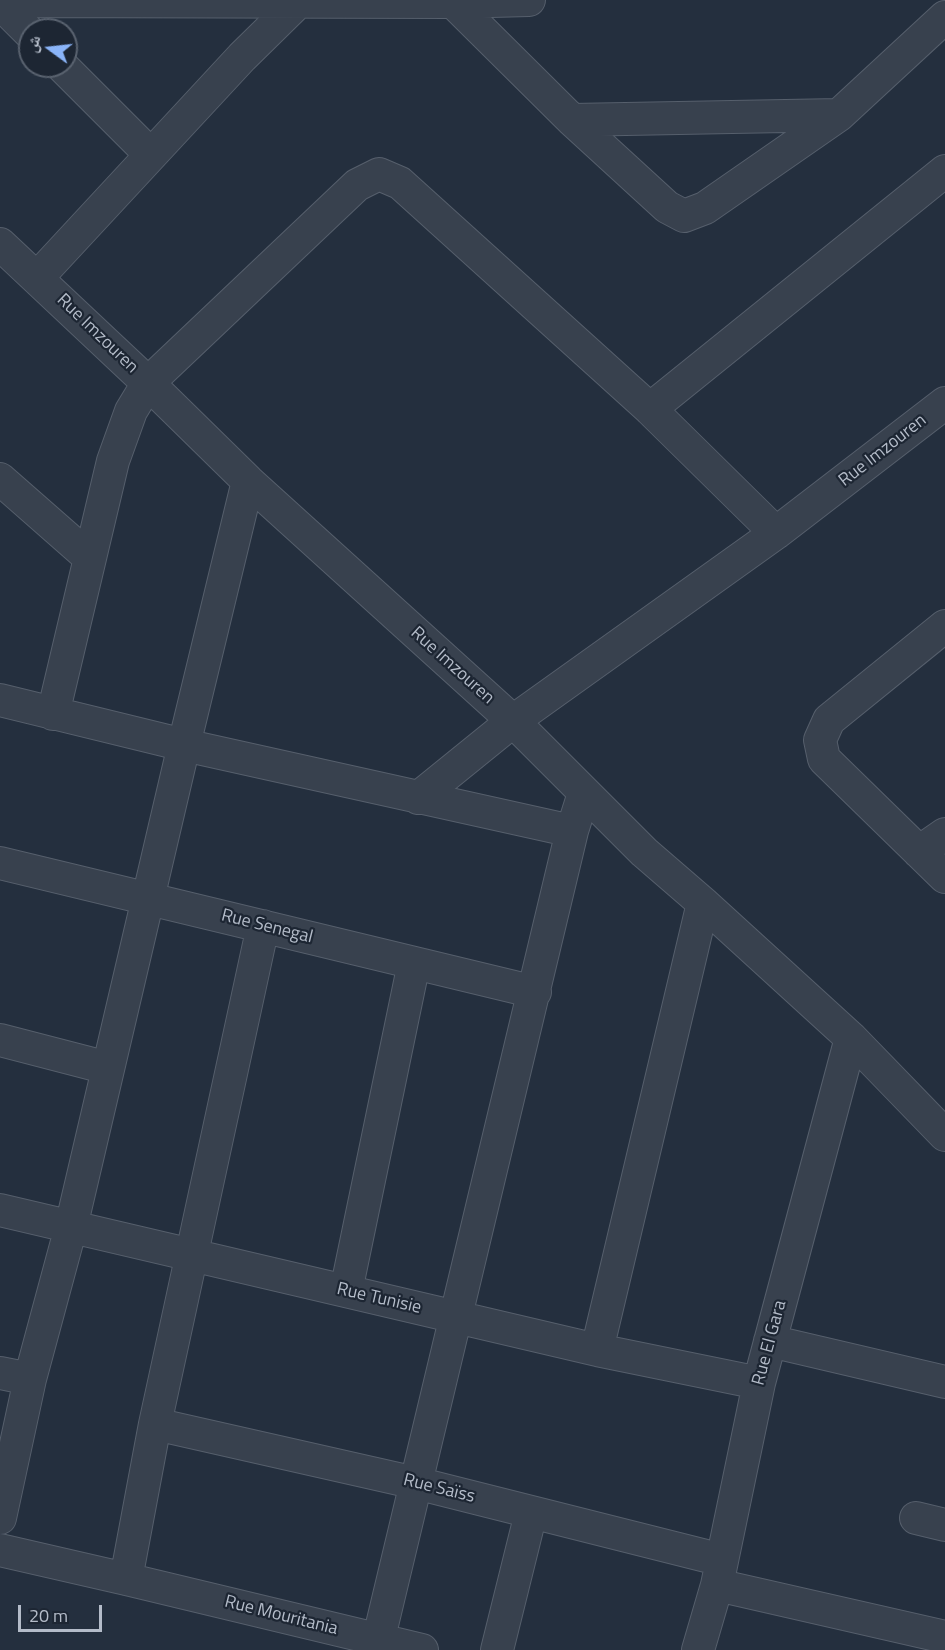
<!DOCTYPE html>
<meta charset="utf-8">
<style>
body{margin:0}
#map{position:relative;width:945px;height:1650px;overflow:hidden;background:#242f3e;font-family:"Titillium Web","Noto Naskh Arabic",sans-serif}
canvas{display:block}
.north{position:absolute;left:18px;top:18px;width:60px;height:60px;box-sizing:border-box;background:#1d2633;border:2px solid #59626f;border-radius:50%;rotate:285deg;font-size:16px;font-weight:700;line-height:24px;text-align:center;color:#b4bcc9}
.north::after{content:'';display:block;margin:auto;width:21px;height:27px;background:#8ab4f8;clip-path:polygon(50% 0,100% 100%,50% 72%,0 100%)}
.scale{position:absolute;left:18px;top:1605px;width:84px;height:27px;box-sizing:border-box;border:3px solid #b4bcc9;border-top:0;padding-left:8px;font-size:18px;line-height:21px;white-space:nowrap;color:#b4bcc9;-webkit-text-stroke:4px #1d2633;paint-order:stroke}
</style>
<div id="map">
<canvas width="945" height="1650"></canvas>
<div class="north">ش</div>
<div class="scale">20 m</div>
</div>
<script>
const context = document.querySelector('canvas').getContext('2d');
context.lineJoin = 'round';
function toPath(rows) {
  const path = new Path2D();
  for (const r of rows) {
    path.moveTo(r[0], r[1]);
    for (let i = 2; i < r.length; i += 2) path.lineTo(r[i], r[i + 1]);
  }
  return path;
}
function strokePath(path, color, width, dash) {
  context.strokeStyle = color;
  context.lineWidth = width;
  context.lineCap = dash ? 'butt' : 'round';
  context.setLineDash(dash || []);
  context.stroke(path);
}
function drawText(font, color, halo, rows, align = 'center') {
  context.font = font + ' "Titillium Web",sans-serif';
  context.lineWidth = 4.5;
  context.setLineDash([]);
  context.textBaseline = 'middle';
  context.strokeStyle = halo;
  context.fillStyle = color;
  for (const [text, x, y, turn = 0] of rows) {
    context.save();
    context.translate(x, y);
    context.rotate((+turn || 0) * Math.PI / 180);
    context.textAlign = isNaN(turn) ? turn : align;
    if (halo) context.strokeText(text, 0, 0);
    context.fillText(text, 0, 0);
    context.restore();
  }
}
const minor = toPath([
 [0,1,453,2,529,0],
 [453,2,572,120,667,207,684,216,705,208,839,115,945,17],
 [0,3,30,33],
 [62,66,151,155],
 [572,120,839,115],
 [0,244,148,383,248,481,513,721,644,852,703,903,851,1038,945,1135],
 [37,278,242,57,298,2],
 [650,409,945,171],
 [0,479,90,558],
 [945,626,829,720,820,740,824,759,945,877],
 [0,700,184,745,572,831],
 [53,714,113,461,131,411,148,383,357,185,379,174,400,183,650,409,776,533],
 [418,798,513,721,776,533,945,403],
 [919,852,945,834],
 [0,863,535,992],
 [0,1040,108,1068],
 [0,1210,597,1350,759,1383],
 [346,1291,414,963],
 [770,1341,945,1382],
 [597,1350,703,903],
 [0,1373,30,1379],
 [155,1424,416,1483,722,1560],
 [0,1518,30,1379,71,1227,184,745,248,481],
 [916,1518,945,1525],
 [0,1550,126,1579,422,1650],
 [126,1579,155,1424,263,926],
 [717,1585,945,1637],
 [376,1650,572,831,584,793],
 [497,1650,531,1513],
 [698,1650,717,1585,759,1383,851,1038]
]);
const streetNames = [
 ["Rue Imzouren",97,334,44],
 ["Rue Imzouren",883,451,-38],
 ["Rue Imzouren",452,666,42],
 ["Rue Senegal",267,927,14],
 ["Rue Tunisie",379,1299,13],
 ["Rue El Gara",770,1343,-75],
 ["Rue Saïss",439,1489,14],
 ["Rue Mouritania",281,1616,14]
];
strokePath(minor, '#565f6c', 34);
strokePath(minor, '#38414e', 32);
drawText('18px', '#b4bcc9', '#1d2633', streetNames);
</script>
